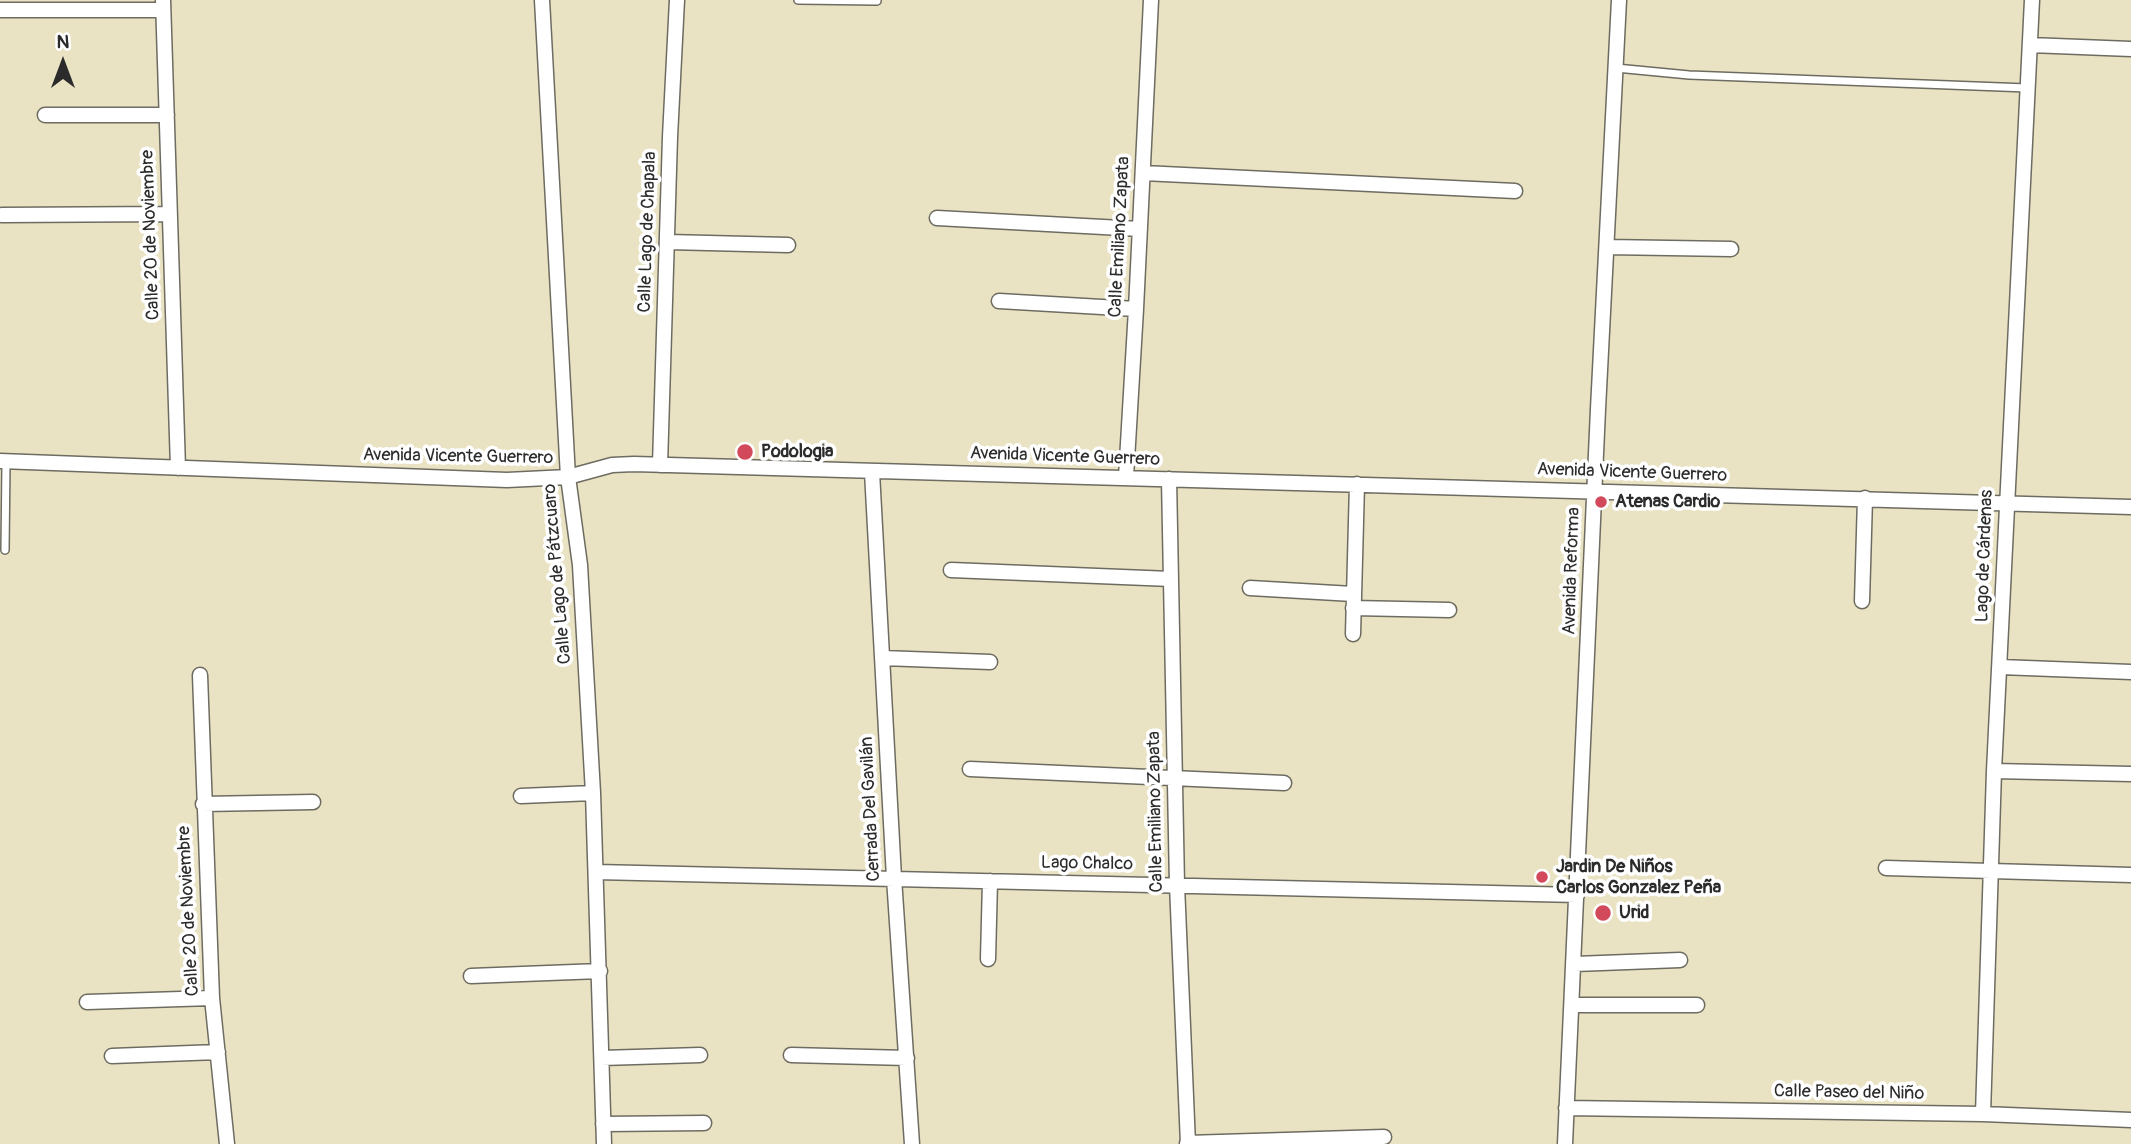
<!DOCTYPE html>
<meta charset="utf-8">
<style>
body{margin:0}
#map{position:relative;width:2131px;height:1144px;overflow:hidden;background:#e9e3c4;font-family:Pangolin,sans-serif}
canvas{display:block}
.north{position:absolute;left:28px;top:28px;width:70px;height:70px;-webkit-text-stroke:5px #fff;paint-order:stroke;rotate:0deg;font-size:19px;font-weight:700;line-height:28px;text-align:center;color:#2b2b2b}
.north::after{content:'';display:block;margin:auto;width:24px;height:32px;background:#2b2b2b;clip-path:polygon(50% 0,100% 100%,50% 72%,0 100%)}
</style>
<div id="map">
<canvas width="2131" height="1144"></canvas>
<div class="north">N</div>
</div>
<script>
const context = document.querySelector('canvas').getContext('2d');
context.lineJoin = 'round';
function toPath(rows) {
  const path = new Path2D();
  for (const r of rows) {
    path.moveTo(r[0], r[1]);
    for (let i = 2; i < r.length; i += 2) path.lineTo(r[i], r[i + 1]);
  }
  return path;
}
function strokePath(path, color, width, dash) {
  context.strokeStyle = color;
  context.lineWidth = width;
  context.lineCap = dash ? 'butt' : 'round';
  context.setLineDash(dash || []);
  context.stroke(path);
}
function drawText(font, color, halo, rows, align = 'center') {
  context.font = font + ' Pangolin,sans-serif';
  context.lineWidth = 7;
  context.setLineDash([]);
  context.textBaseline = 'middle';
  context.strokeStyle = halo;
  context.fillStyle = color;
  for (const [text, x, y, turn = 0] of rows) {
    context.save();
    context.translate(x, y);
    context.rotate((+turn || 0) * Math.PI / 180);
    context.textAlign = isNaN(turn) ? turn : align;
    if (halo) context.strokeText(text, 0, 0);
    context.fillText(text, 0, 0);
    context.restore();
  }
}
const service = toPath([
 [798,0,877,1],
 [1616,68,1689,75,2027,88],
 [5,550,6,462]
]);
const minor = toPath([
 [163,0,178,468],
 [542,0,568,477,580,565,593,793,604,1144],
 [0,10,163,10],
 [2030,45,2131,49],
 [45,115,167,115],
 [1143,173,1515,191],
 [2,215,169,214],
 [937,218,1140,229],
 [668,242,788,245],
 [1607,247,1731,249],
 [999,301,1136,309],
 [0,461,507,480,568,477,612,465,634,464,2131,507],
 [660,465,670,137,677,0],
 [872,472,894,878,912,1144],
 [1126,477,1136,309,1151,0],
 [1169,479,1177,885,1188,1144],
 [951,570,1171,579],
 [1250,588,1353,594],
 [1862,601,1865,498],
 [1353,608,1449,610],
 [1353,634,1357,484],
 [883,658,990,662],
 [2000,667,2131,672],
 [200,675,212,998,227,1144],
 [970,769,1284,783],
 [1994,771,2131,774],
 [521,796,593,793],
 [203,804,313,802],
 [1886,868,2131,875],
 [596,872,1577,895],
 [988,959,990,881],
 [1575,964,1680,960],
 [471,976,600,971],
 [87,1002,212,998],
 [1572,1005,1697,1005],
 [791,1055,907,1058],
 [112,1056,218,1052],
 [602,1058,700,1055],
 [1566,1108,1983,1114,2131,1120],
 [1983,1114,1994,771,2032,0],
 [603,1124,704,1123],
 [1187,1143,1384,1137],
 [1565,1144,1598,409,1619,0]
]);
const markers = [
 [745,452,9,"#d1495b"],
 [1601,502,7,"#d1495b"],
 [1542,877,7,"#d1495b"],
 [1603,913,9,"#d1495b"]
];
const streetNames = [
 ["Calle Lago de Chapala",648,232,-88],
 ["Calle 20 de Noviembre",151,235,-92],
 ["Calle Emiliano Zapata",1120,237,-87],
 ["Avenida Vicente Guerrero",458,457,1],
 ["Avenida Vicente Guerrero",1065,457,2],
 ["Avenida Vicente Guerrero",1632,473,2],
 ["Lago de Cárdenas",1985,556,-88],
 ["Avenida Reforma",1572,571,-88],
 ["Calle Lago de Pátzcuaro",558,574,-95],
 ["Cerrada Del Gavilán",871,809,-93],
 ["Calle Emiliano Zapata",1156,812,-91],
 ["Lago Chalco",1087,864,1],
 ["Calle 20 de Noviembre",189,911,-93],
 ["Calle Paseo del Niño",1849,1093,1]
];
const poiNames = [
 ["Podologia",761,452],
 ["Atenas Cardio",1615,502],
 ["Jardin De Niños",1556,867],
 ["Carlos Gonzalez Peña",1556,888],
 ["Urid",1619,913]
];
strokePath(service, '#6e6b61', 10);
strokePath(minor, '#6e6b61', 17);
strokePath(service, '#fff', 7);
strokePath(minor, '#fff', 14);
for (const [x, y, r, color] of markers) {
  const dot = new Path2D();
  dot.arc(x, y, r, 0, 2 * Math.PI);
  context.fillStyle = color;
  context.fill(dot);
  strokePath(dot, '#fff', 2.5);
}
drawText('18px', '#2b2b2b', '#fff', streetNames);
drawText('bold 18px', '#2b2b2b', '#fff', poiNames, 'left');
</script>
